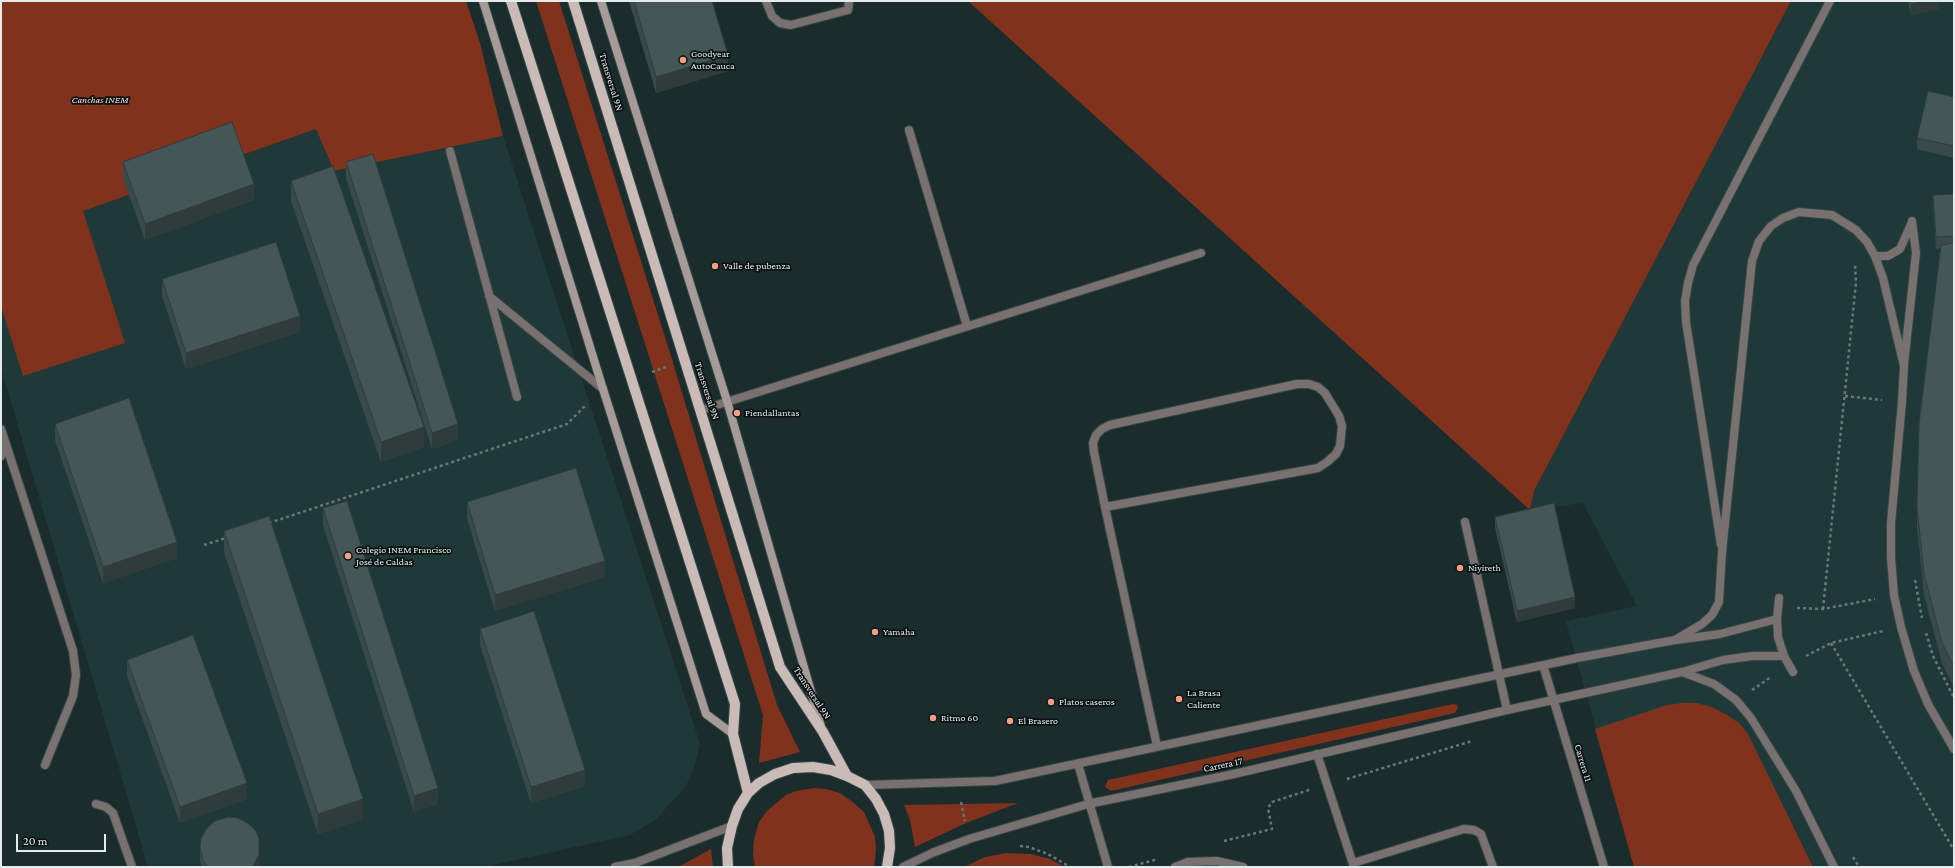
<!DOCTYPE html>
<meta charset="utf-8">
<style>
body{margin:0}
#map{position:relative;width:1955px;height:868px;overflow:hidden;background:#1b2c2c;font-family:"Crimson Pro",serif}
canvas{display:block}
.frame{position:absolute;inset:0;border:2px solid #e2ecec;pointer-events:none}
.scale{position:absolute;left:16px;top:834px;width:90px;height:18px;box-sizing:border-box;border:2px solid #e2ecec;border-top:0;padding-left:5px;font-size:12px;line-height:14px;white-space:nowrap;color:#e2ecec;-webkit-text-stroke:3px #0b1312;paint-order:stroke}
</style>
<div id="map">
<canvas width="1955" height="868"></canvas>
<div class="frame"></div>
<div class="scale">20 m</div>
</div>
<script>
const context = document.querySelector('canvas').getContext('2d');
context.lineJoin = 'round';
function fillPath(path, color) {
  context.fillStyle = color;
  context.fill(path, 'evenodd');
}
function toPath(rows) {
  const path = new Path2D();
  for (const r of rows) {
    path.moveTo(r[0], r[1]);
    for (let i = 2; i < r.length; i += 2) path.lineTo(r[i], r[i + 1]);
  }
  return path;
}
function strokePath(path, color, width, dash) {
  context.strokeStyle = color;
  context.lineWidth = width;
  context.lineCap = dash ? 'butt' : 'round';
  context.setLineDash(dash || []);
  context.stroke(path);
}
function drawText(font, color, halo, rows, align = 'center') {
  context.font = font + ' "Crimson Pro",serif';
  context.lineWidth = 3.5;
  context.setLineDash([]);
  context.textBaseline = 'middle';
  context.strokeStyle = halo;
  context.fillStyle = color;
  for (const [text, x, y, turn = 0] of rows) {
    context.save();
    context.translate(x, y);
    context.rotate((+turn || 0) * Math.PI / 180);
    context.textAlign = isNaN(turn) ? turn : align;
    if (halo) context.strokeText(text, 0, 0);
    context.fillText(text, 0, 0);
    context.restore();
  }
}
const built = toPath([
 [1791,1,1954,1,1954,867,1634,867,1566,621,1637,606,1583,503,1530,510,1534,491],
 [316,129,334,171,503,136,700,744,695,765,686,786,655,820,630,835,484,867,148,867,1,368,1,240]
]);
const green = toPath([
 [1,1,466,1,480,43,503,136,334,171,316,129,83,211,125,343,23,376,1,306],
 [536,1,559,1,670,353,777,705,800,752,759,763,763,715],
 [968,1,1791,1,1534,491,1530,510],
 [1682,703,1697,703,1712,707,1727,715,1739,723,1748,734,1813,867,1634,867,1595,729,1667,705],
 [1453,704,1457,705,1458,708,1455,713,1111,791,1105,787,1108,780],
 [814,788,826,789,840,793,854,803,864,812,875,837,876,850,874,867,755,867,753,855,754,839,759,822,767,811,786,795,796,791],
 [1018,803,966,823,915,847,910,820,904,805],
 [711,849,713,867,678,867,691,860],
 [1006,853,1031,854,1050,859,1065,867,964,867,985,857]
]);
const path = toPath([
 [652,372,666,367],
 [1845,396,1882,400],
 [269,523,567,424,587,404],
 [204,545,226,538],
 [1915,580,1922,618],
 [1797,608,1823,609,1875,599],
 [1823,609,1856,282,1855,265],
 [1926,633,1933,656,1954,698],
 [1831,643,1954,850],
 [1806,656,1831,643,1883,631],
 [1752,690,1771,677],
 [1347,779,1472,741],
 [961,802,965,821],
 [1224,841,1272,829,1268,808,1272,802,1309,790],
 [1020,846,1029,847,1048,854,1070,867],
 [1853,857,1859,867],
 [1129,867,1158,859]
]);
const service = toPath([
 [766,1,772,16,780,23,791,25,848,10,849,1],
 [909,130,967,326],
 [450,151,517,397],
 [1875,256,1888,256,1900,249,1912,222],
 [489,296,603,389],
 [1904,364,1916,253,1912,221],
 [1465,522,1507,710],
 [1721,545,1686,322,1685,301,1688,283,1693,265,1830,1],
 [1779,598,1777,619,1778,637,1784,656,1793,672],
 [1676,640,1720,634,1777,619],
 [1682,672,1723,660,1752,656,1784,656],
 [1317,754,1354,867],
 [1078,764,1108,867],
 [96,804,106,807,113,813,132,867],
 [1353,863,1464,829,1474,830,1481,834,1493,867],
 [1175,867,1188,862,1217,861,1243,867]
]);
const minor = toPath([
 [701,410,1201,253],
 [1,429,73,651,76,675,73,696,45,765],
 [1,456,6,445],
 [1105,507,1318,468,1327,462,1336,454,1340,446,1342,426,1339,416,1325,393,1318,387,1309,384,1297,384,1110,425,1102,429,1096,435,1093,443,1094,452,1105,507,1157,746],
 [1543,665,1604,867],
 [865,785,995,781,1577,658,1675,640,1702,624,1712,615,1719,602,1722,552,1752,261,1759,241,1771,226,1783,218,1799,212,1832,215,1856,230,1867,242,1875,256,1883,278,1904,366,1902,402,1891,523,1891,558,1894,595,1901,627,1914,671,1928,704,1954,749],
 [615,867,635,863,732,826],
 [903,867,932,853,969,839,1088,804,1234,774,1507,710,1682,672,1714,684,1736,700,1751,718,1796,791,1834,867]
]);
const secondary = toPath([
 [483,1,603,389,706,714,733,734],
 [601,1,727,401,821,726]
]);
const primary = toPath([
 [511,1,735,704,733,734,748,793],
 [573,1,780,667,823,732,847,776],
 [728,867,727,848,732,826,738,809,748,793,759,783,775,774,793,768,813,767,831,770,847,776,865,785,876,799,884,814,889,831,890,848,887,867]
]);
const wall = toPath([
 [629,1,712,1,728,71,656,93],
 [1908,1,1939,1,1939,9,1911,15],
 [1954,97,1954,158,1917,149,1917,138],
 [123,162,254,200,145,240,123,178],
 [346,162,458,440,432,449,346,178],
 [291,181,424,447,381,462,291,201],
 [1954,194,1954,688,1942,663,1924,595,1917,528,1917,507,1941,248,1936,249,1933,206,1933,195],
 [162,279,300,332,186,369,162,296],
 [55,424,177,558,103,583,55,440],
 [467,502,605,577,495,611,467,519],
 [323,508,438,804,414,812,323,525],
 [1495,517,1575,608,1517,622,1495,528],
 [224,531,363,819,318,834,224,552],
 [480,629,585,786,531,803,480,645],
 [127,660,247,799,180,823,127,676],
 [200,848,259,866,259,867,202,867,200,860]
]);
const shadedWall = toPath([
 [1926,1,1939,1,1939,9,1911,15,1911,4],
 [728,55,728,71,656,93,656,77],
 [254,184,254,200,145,240,145,224],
 [300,316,300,332,186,369,186,353],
 [458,424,458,440,432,449,432,433],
 [424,427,424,447,381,462,381,442],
 [177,542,177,558,103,583,103,567],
 [605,561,605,577,495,611,495,595],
 [1575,597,1575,608,1517,622,1517,611],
 [585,770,585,786,531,803,531,787],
 [247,783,247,799,180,823,180,807],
 [438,788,438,804,414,812,414,796],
 [363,799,363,819,318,834,318,814],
 [259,855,259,867,252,867]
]);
const building = toPath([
 [634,1,712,1,728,55,656,77,634,1],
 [1910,1,1926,1,1911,4,1910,1],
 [1928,91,1954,97,1954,146,1917,138,1928,91],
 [232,122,254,184,145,224,123,162,232,122],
 [373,154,458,424,432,433,346,162,373,154],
 [333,166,424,427,381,442,291,181,333,166],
 [1954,194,1954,236,1936,237,1933,195,1954,194],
 [276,242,300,316,186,353,162,279,276,242],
 [1954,243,1954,667,1942,643,1924,574,1917,507,1919,424,1941,245,1954,243],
 [129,398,177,542,103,567,55,424,129,398],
 [576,468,605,561,495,595,467,502,576,468],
 [347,501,438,788,414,796,323,508,347,501],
 [1554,503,1575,597,1517,611,1495,517,1554,503],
 [269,516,363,799,318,814,224,531,269,516],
 [534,611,585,770,531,787,480,629,534,611],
 [193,635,247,783,180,807,127,660,193,635],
 [228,817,238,818,249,824,256,831,259,839,259,855,252,867,208,867,203,860,200,848,201,838,207,828,215,821,228,817]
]);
const markers = [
 [683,60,4,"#f49e87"],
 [715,266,4,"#f49e87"],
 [737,413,4,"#f49e87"],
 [348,556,4,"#f49e87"],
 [1460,568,4,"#f49e87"],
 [875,632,4,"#f49e87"],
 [1179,699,4,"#f49e87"],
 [1051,702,4,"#f49e87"],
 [933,718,4,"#f49e87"],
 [1010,721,4,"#f49e87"]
];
const poiNames = [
 ["Goodyear",691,54],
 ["AutoCauca",691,66],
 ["Valle de pubenza",723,266],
 ["Piendallantas",745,413],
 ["Colegio INEM Francisco",356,550],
 ["José de Caldas",356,562],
 ["Niyireth",1468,568],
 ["Yamaha",883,632],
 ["La Brasa",1187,693],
 ["Caliente",1187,705],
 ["Platos caseros",1059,702],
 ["Ritmo 60",941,718],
 ["El Brasero",1018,721]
];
const streetNames = [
 ["Transversal 9N",611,82,73],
 ["Transversal 9N",707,391,72],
 ["Transversal 9N",812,693,57],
 ["Carrera 11",1583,763,73],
 ["Carrera 17",1223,765,-12]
];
const parkNames = [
 ["Canchas INEM",100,100]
];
fillPath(built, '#1f3939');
fillPath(green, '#80321d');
strokePath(service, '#374747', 10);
strokePath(minor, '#374747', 10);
strokePath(secondary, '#374747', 10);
strokePath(primary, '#374747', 12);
strokePath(path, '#697777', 2.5, [3, 3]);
strokePath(service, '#79716f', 8);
strokePath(minor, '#79716f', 8);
strokePath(secondary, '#a69b97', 8);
strokePath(primary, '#cabbb6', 10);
fillPath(wall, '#3a4a4a');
fillPath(shadedWall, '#303c3c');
fillPath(building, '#445656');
strokePath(building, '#303c3c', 1);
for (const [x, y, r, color] of markers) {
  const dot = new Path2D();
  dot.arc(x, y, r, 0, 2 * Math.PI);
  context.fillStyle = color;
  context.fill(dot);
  strokePath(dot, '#0b1312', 1.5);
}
drawText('10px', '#e2ecec', '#0b1312', poiNames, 'left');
drawText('10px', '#e2ecec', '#0b1312', streetNames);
drawText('italic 10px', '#f6dbd4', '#0b1312', parkNames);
</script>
